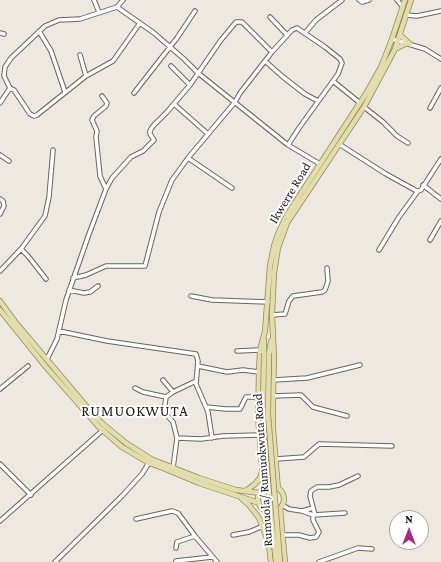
<!DOCTYPE html>
<style>
body{margin:0}
#map{position:relative;width:441px;height:562px;overflow:hidden;background:#ede9e1;font-family:"Crimson Pro",serif}
canvas{display:block}
.north{position:absolute;left:389px;top:510px;width:40px;height:40px;box-sizing:border-box;background:#fff;border:1px solid #a4a3a3;border-radius:50%;rotate:0deg;font-size:11px;font-weight:700;line-height:16px;text-align:center;color:#1c1a18}
.north::after{content:'';display:block;margin:auto;width:14px;height:18px;background:#a02c86;clip-path:polygon(50% 0,100% 100%,50% 72%,0 100%)}
</style>
<div id="map">
<canvas width="441" height="562"></canvas>
<div class="north">N</div>
</div>
<script>
const context = document.querySelector('canvas').getContext('2d');
context.lineJoin = 'round';
function toPath(rows) {
  const path = new Path2D();
  for (const r of rows) {
    if (r.length === 3) {
      path.moveTo(r[0] + r[2], r[1]);
      path.arc(r[0], r[1], r[2], 0, 2 * Math.PI);
      continue;
    }
    path.moveTo(r[0], r[1]);
    for (let i = 2; i < r.length; i += 2) path.lineTo(r[i], r[i + 1]);
  }
  return path;
}
function strokePath(path, color, width, dash) {
  context.strokeStyle = color;
  context.lineWidth = width;
  context.lineCap = dash ? 'butt' : 'round';
  context.setLineDash(dash || []);
  context.stroke(path);
}
function drawText(font, color, halo, rows, align = 'center') {
  context.font = font + ' "Crimson Pro",serif';
  context.lineWidth = 4;
  context.setLineDash([]);
  context.textBaseline = 'middle';
  context.strokeStyle = halo;
  context.fillStyle = color;
  for (const [text, x, y, turn = 0] of rows) {
    context.save();
    context.translate(x, y);
    context.rotate((+turn || 0) * Math.PI / 180);
    context.textAlign = isNaN(turn) ? turn : align;
    if (halo) context.strokeText(text, 0, 0);
    context.fillText(text, 0, 0);
    context.restore();
  }
}
const minor = toPath([
 [94,0,99,12],
 [359,0,362,2,369,0],
 [397,0,402,6],
 [117,7,123,0],
 [406,15,417,16,441,11],
 [270,17,287,35],
 [39,31,51,51,65,92],
 [0,33,4,34],
 [305,33,316,20,342,0],
 [392,39,425,49,441,59],
 [80,55,86,76],
 [265,61,283,77,305,94,318,101],
 [171,66,190,85],
 [333,81,360,103],
 [10,88,14,90,30,114,34,116,37,115,86,76,113,61,140,23],
 [134,93,177,38,195,11],
 [102,96,107,103,106,106,94,116,92,120,97,131,96,137,100,176,106,189],
 [0,103,10,88,4,76,5,67,11,58,45,26,59,20,80,19,117,7,154,33,184,59,198,73,288,145,320,164],
 [174,104,208,134],
 [364,107,383,122,397,136,408,143],
 [430,108,441,88],
 [339,144,386,174,415,190,418,191],
 [0,155,9,161],
 [188,158,232,188],
 [423,185,441,199],
 [0,199,3,201,4,206,0,214],
 [430,240,441,221],
 [21,249,28,256,46,279],
 [379,250,399,217,418,191,421,190,441,159],
 [0,271,21,249,45,216,49,197,53,150],
 [73,278,86,275,106,266,145,266,159,212,172,180,188,158,235,102,240,93,272,52,292,30,297,28,325,47,340,59,342,63,338,74,299,128,288,145],
 [69,290,84,293,90,292,98,286],
 [191,296,212,300,268,302],
 [272,315,285,314,289,301,293,296,322,292,325,290,328,281,327,268],
 [59,331,107,341,196,354,198,361,196,384,208,412,212,438],
 [237,351,260,350],
 [47,359,57,339,66,300,89,234,106,189,112,178,131,157,143,151,154,140,150,134,150,131,153,126,167,112,190,85,221,40,236,22,242,22,272,52],
 [198,366,227,372,243,370,259,372],
 [163,380,173,392],
 [273,380,307,378,360,365],
 [135,388,143,392,166,397],
 [0,389,28,366],
 [273,396,301,395,313,407,347,416],
 [206,407,226,409,240,409,246,397,259,397],
 [177,438,201,439,223,436,259,435],
 [276,459,304,457,319,444,392,446],
 [0,464,31,495],
 [173,468,177,438,173,422,164,412,166,397,173,392,196,381],
 [282,505,289,509,302,511,313,515,345,513],
 [302,511,313,508],
 [315,515,310,496,311,491,317,487,329,487,339,485,358,476],
 [136,519,172,511,178,513,195,536,217,562],
 [0,521,103,430],
 [233,535,249,532,263,526],
 [282,535,299,535,310,538,316,537,319,532,313,520,313,515],
 [176,548,177,542,195,536],
 [176,561,212,557],
 [55,562,122,496,142,474,150,461],
 [319,562,358,548,372,549]
]);
const major = toPath([
 [400,35,410,44],
 [395,49,407,43],
 [0,301,16,323,92,413,104,425,126,443,151,459,199,478,236,490,260,493],
 [0,310,46,367,99,427,122,447,149,463,163,468,199,483,259,503],
 [264,353,264,340],
 [269,353,271,341],
 [271,499,13],
 [264,489,258,417,259,372,260,350,265,331,270,266,274,246,278,234,287,215,367,92,381,67,392,39,405,0],
 [278,489,273,429,273,396,274,358,272,315,274,273,278,248,287,223,364,107,379,79,395,49,411,0],
 [244,491,247,490,255,484,260,478,262,471],
 [242,499,249,505,259,518,268,541],
 [280,508,285,562],
 [266,511,266,521,271,562]
]);
const majorBridge = toPath([
 [264,353,263,405,264,437,271,516,276,562],
 [269,353,268,414,280,562]
]);
const streetNames = [
 ["Ikwerre Road",290,193,-59],
 ["Rumuola/ Rumuokwuta Road",263,470,-94]
];
const quarterNames = [
 ["RUMUOKWUTA",135,411]
];
strokePath(minor, '#68645d', 5.5);
strokePath(major, '#928855', 6);
strokePath(minor, '#fff', 3.5);
strokePath(major, '#e3dcad', 4.5);
strokePath(majorBridge, '#928855', 6, []);
strokePath(majorBridge, '#e3dcad', 4.5);
drawText('13px', '#1c1a18', '#fff', streetNames);
context.letterSpacing = '1px';
drawText('15px', '#1c1a18', '#fff', quarterNames);
context.letterSpacing = '0px';
</script>
